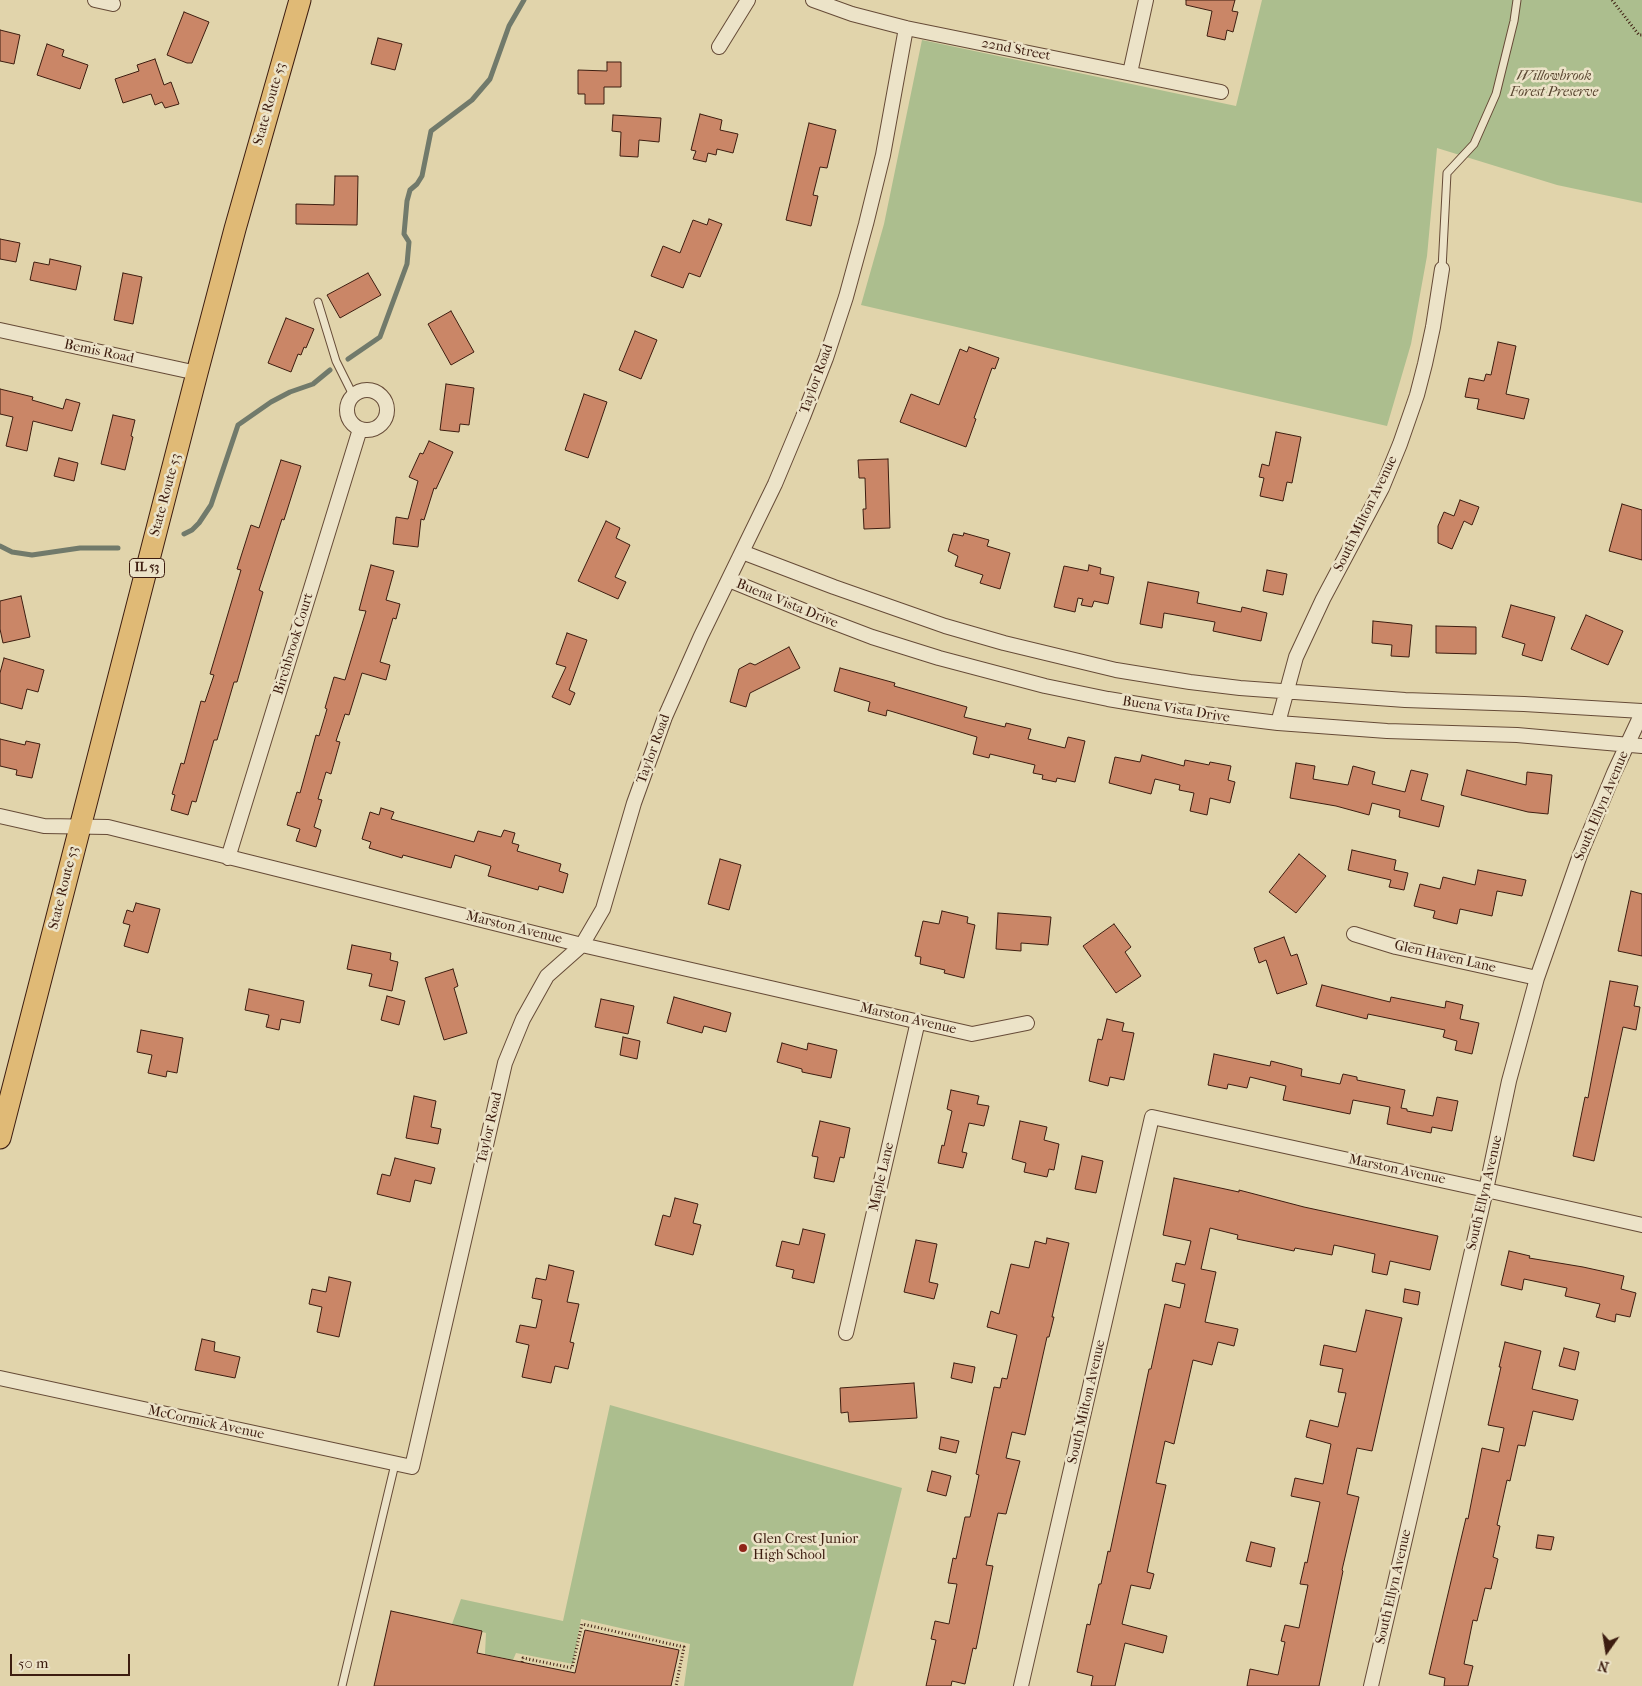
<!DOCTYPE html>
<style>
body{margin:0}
#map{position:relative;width:1642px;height:1686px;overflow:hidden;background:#e1d4ab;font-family:"IM FELL French Canon",serif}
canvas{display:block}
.north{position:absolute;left:1582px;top:1626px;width:50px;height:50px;-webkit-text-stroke:4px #ece3c8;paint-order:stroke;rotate:193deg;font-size:14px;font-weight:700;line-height:20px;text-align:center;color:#3d1d10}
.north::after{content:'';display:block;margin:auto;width:18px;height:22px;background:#3d1d10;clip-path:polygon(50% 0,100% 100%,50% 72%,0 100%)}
.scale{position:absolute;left:10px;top:1654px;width:120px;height:22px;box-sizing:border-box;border:2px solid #3d1d10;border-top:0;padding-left:6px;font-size:15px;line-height:18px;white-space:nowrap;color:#3d1d10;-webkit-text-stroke:4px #ece3c8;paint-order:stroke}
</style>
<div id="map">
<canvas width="1642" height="1686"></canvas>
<div class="north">N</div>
<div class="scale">50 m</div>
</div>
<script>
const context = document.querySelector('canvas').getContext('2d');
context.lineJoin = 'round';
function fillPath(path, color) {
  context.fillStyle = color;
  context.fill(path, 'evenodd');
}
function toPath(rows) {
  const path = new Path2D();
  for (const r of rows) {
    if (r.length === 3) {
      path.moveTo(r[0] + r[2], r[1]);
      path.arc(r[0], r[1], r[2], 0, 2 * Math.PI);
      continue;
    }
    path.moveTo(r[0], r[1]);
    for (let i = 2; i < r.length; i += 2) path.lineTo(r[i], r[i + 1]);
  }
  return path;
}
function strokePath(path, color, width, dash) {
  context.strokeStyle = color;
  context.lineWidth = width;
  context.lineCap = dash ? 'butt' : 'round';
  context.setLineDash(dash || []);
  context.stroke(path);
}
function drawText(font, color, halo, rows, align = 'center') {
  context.font = font + ' "IM FELL French Canon",serif';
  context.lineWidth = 5;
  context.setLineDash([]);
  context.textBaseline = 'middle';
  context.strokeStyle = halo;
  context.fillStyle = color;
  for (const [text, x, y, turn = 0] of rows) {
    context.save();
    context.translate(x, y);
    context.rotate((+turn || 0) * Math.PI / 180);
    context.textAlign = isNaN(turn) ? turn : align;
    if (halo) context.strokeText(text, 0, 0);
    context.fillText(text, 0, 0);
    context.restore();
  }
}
const green = toPath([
 [1262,0,1642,0,1642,203,1557,185,1437,148,1427,256,1411,344,1387,426,861,305,884,224,922,40,1236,106],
 [610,1405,902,1488,853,1686,684,1686,690,1644,581,1619,573,1664,516,1653,513,1660,485,1654,486,1633,452,1624,461,1599,563,1621]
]);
const stream = toPath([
 [348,359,380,337,407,264,409,242,404,234,407,201,410,190,417,184,422,176,431,131,472,100,490,79,509,26,524,0],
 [184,534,192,530,199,523,211,505,238,425,271,402,290,392,313,384,330,370],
 [0,546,12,552,32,555,80,548,118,548]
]);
const building = toPath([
 [1186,0,1235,0,1232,11,1238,12,1233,32,1227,30,1225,40,1207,36,1212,11,1186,5,1186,0],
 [184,12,209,22,192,63,187,63,167,55,184,12],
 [0,30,20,35,14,64,0,61,0,30],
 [378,38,402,44,395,70,371,64,378,38],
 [47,44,64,50,62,56,88,65,80,89,37,75,47,44],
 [155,59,164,85,171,82,179,104,165,108,162,102,155,105,151,94,123,103,115,79,139,71,137,65,155,59],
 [607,62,621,62,621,87,604,87,604,104,585,104,585,94,578,94,578,70,607,71,607,62],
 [700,114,722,120,720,130,738,134,733,153,717,149,716,155,708,153,706,162,693,159,696,151,691,150,700,114],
 [613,115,661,118,659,142,639,140,638,157,620,156,621,132,612,131,613,115],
 [809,123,836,130,827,168,820,167,813,195,818,196,811,226,786,220,809,123],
 [335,176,358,176,357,225,296,224,296,204,334,205,335,176],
 [709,219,722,224,700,277,689,273,683,288,651,276,663,246,680,253,693,220,707,225,709,219],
 [0,239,20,243,16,262,0,259,0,239],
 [50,259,81,266,76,290,30,280,34,262,49,265,50,259],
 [123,273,142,277,133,324,114,320,123,273],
 [368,273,381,295,340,318,327,295,368,273],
 [451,311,474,352,451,365,428,324,451,311],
 [286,318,314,329,306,348,304,347,301,355,298,354,291,372,268,363,286,318],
 [635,331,657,340,641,379,619,370,635,331],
 [1498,342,1516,346,1506,394,1529,399,1524,419,1477,409,1479,399,1465,397,1469,378,1484,381,1486,374,1491,375,1498,342],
 [969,347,999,358,995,369,992,368,974,418,976,419,966,447,900,422,911,394,939,405,960,349,967,352,969,347],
 [446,384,474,388,469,425,460,424,459,432,440,430,446,384],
 [0,389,33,397,32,400,63,409,66,399,80,403,72,431,33,421,27,451,6,446,13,417,0,414,0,389],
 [584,394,607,402,588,458,565,450,584,394],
 [113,415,135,420,131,436,133,437,125,470,101,464,113,415],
 [1276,432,1301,437,1292,483,1287,482,1283,501,1260,496,1264,478,1259,477,1262,464,1269,466,1276,432],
 [429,441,453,452,436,489,434,488,424,520,421,519,418,547,393,544,396,517,408,519,418,481,409,477,420,453,423,454,429,441],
 [59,458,78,463,74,481,54,476,59,458],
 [888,459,890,528,864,529,863,509,866,509,865,478,859,478,858,460,888,459],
 [281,460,301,466,284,520,282,519,259,590,263,592,237,682,234,682,217,740,214,740,196,802,192,801,188,815,171,810,175,795,172,794,181,763,184,764,201,701,205,702,214,675,210,674,241,570,237,569,251,525,259,528,281,460],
 [1460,500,1479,507,1472,525,1464,521,1452,549,1438,543,1438,526,1444,512,1454,516,1460,500],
 [1622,504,1642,510,1642,560,1609,551,1622,504],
 [606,521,620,528,616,538,630,545,615,577,626,582,618,599,578,581,606,521],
 [964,533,989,540,987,546,1010,553,1000,589,980,583,983,575,955,566,958,556,948,551,953,534,963,536,964,533],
 [371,565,394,571,386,600,400,604,396,619,393,618,380,662,390,665,386,680,362,673,349,715,345,714,336,741,340,742,331,774,326,772,318,799,322,800,314,827,321,830,316,847,296,841,300,829,287,825,297,792,300,793,316,735,319,736,327,709,325,708,334,677,345,680,366,611,359,610,371,565],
 [1089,565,1101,568,1100,574,1114,577,1108,604,1094,601,1092,607,1081,605,1083,599,1078,598,1075,612,1054,607,1064,566,1088,571,1089,565],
 [1267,570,1287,574,1283,595,1263,591,1267,570],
 [1148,582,1199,592,1197,603,1241,612,1242,607,1267,613,1261,641,1213,631,1215,622,1164,613,1162,628,1140,624,1148,582],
 [21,596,30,637,3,643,0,629,0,601,21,596],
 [1511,605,1555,617,1542,661,1522,655,1525,644,1502,637,1511,605],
 [1586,615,1623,631,1608,665,1571,649,1586,615],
 [1373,621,1412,625,1409,657,1391,656,1392,645,1372,643,1373,621],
 [1436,626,1476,627,1476,654,1436,653,1436,626],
 [567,633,587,640,569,690,575,693,570,705,552,697,566,667,556,664,567,633],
 [789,647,800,668,750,693,746,707,730,702,739,669,750,663,755,665,789,647],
 [4,658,44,670,38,692,27,689,22,709,0,703,0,673,4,658],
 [840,668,895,683,894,686,967,707,964,717,1005,727,1006,723,1031,729,1028,739,1065,748,1068,737,1085,741,1075,782,1057,778,1056,782,1042,779,1043,775,1033,773,1035,765,990,754,989,758,973,754,977,737,887,710,886,716,868,711,870,702,834,691,840,668],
 [0,739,25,745,26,741,40,744,32,778,16,775,17,770,0,766,0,739],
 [1142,755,1184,766,1185,760,1209,765,1210,762,1231,766,1228,780,1235,782,1230,803,1210,798,1207,815,1190,811,1194,793,1179,790,1180,785,1155,779,1151,794,1109,783,1115,757,1140,762,1142,755],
 [1296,763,1315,766,1313,779,1348,785,1353,766,1375,772,1372,784,1405,792,1411,770,1428,774,1421,800,1444,806,1439,827,1399,817,1400,810,1372,803,1369,815,1336,806,1290,798,1296,763],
 [1467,770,1526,785,1527,772,1552,775,1548,814,1528,812,1461,795,1467,770],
 [381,808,394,812,391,819,474,842,478,831,501,837,504,830,515,833,512,843,519,845,517,851,561,864,559,871,568,874,563,893,539,886,538,890,488,876,491,866,455,855,451,868,403,855,402,858,369,848,371,842,362,839,370,812,379,815,381,808],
 [1352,850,1396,860,1394,870,1408,873,1404,890,1389,887,1391,880,1348,870,1352,850],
 [1299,854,1326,876,1296,913,1269,892,1299,854],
 [720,859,741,865,729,910,708,904,720,859],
 [1478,870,1526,880,1522,896,1497,891,1492,916,1460,909,1457,924,1433,918,1435,911,1414,906,1420,884,1440,889,1443,877,1475,885,1478,870],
 [1631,891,1642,894,1642,956,1618,951,1631,891],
 [136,903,160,909,148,953,124,946,130,925,123,923,127,910,133,912,136,903],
 [942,911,968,917,967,923,975,925,964,978,944,973,945,970,920,964,921,957,915,956,923,921,939,924,942,911],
 [998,913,1051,917,1048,945,1021,943,1021,951,996,949,998,913],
 [1114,924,1131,947,1125,952,1141,976,1116,993,1083,946,1114,924],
 [1284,937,1291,956,1297,954,1307,984,1277,994,1266,960,1259,963,1254,948,1284,937],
 [352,945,391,953,390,960,398,962,392,991,369,986,372,974,347,969,352,945],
 [453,969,458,986,454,988,467,1033,444,1040,425,978,453,969],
 [1610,981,1638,986,1634,1006,1640,1007,1636,1030,1623,1027,1594,1161,1573,1156,1585,1097,1588,1098,1610,981],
 [1322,985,1390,1002,1391,997,1445,1008,1446,1001,1463,1005,1460,1019,1479,1023,1472,1054,1455,1050,1457,1041,1443,1037,1445,1030,1368,1014,1367,1019,1316,1006,1322,985],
 [249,989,304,1001,300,1023,281,1019,279,1030,266,1027,269,1015,245,1010,249,989],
 [387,996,405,1001,399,1025,381,1020,387,996],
 [674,997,731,1013,726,1032,704,1026,702,1033,667,1023,674,997],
 [601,999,634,1006,628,1034,595,1027,601,999],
 [1107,1019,1124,1023,1122,1031,1134,1033,1124,1080,1110,1077,1108,1086,1089,1081,1098,1039,1102,1040,1107,1019],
 [141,1030,183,1038,177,1073,167,1071,166,1077,148,1073,152,1055,137,1052,141,1030],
 [623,1037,640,1041,637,1059,620,1055,623,1037],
 [782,1043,807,1050,808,1043,837,1050,831,1078,802,1072,802,1069,777,1062,782,1043],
 [1214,1054,1270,1066,1271,1061,1302,1069,1301,1076,1340,1084,1343,1074,1357,1077,1357,1080,1405,1090,1401,1108,1407,1109,1407,1111,1433,1116,1437,1097,1458,1101,1452,1131,1432,1127,1431,1133,1387,1124,1390,1107,1353,1100,1350,1114,1283,1100,1286,1086,1250,1077,1247,1088,1228,1084,1227,1089,1208,1085,1214,1054],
 [951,1090,979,1096,977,1104,989,1106,984,1126,969,1123,962,1152,967,1153,963,1168,938,1163,942,1145,944,1146,952,1111,947,1109,951,1090],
 [414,1096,436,1101,431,1127,441,1129,438,1144,406,1138,414,1096],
 [820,1121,850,1128,844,1158,840,1157,834,1182,814,1178,818,1157,812,1156,820,1121],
 [1020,1121,1047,1127,1044,1140,1059,1144,1054,1170,1049,1169,1047,1177,1024,1172,1026,1163,1012,1159,1020,1121],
 [1082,1156,1103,1161,1096,1193,1075,1189,1082,1156],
 [395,1158,435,1168,431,1184,415,1180,410,1202,377,1194,382,1174,390,1176,395,1158],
 [1174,1178,1239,1192,1239,1190,1304,1207,1438,1236,1430,1270,1390,1261,1387,1275,1372,1272,1375,1254,1334,1245,1332,1255,1295,1248,1294,1251,1237,1239,1238,1235,1210,1228,1201,1269,1216,1272,1205,1322,1238,1329,1234,1346,1218,1342,1212,1365,1193,1360,1174,1444,1165,1441,1156,1483,1166,1485,1147,1572,1154,1574,1150,1589,1131,1585,1122,1624,1167,1636,1163,1653,1125,1643,1115,1686,1091,1686,1093,1676,1077,1672,1087,1624,1090,1625,1099,1584,1101,1584,1108,1551,1110,1552,1149,1369,1151,1369,1165,1304,1180,1308,1185,1284,1172,1281,1176,1263,1185,1265,1191,1241,1163,1235,1174,1178],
 [675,1198,698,1204,693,1223,701,1225,693,1255,655,1245,663,1215,670,1217,675,1198],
 [803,1229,825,1234,814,1283,792,1278,794,1270,776,1266,782,1241,799,1245,803,1229],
 [1047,1238,1069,1243,1052,1317,1054,1317,1049,1337,1047,1337,1025,1435,1012,1432,1006,1458,1020,1461,1006,1514,998,1513,986,1565,993,1566,976,1649,973,1648,965,1684,952,1681,951,1686,926,1686,936,1640,931,1639,935,1621,949,1624,957,1584,948,1583,953,1558,956,1559,965,1517,970,1517,979,1475,976,1474,994,1387,1000,1388,1002,1378,1007,1379,1017,1335,987,1327,991,1311,999,1314,1011,1264,1029,1268,1035,1241,1046,1244,1047,1238],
 [916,1240,937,1244,929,1282,938,1284,934,1299,904,1292,916,1240],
 [1509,1251,1530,1256,1529,1258,1583,1267,1624,1276,1621,1289,1636,1293,1630,1317,1616,1314,1615,1322,1596,1317,1600,1304,1565,1296,1567,1288,1524,1279,1522,1290,1501,1285,1509,1251],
 [549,1265,574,1271,567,1302,579,1304,570,1342,574,1343,568,1369,555,1366,551,1383,522,1377,529,1345,516,1342,520,1325,536,1328,542,1300,532,1298,536,1278,546,1280,549,1265],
 [329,1277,351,1282,339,1337,317,1332,322,1307,309,1304,312,1289,326,1292,329,1277],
 [1405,1289,1420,1292,1418,1305,1403,1302,1405,1289],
 [1366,1310,1402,1318,1372,1451,1357,1448,1347,1494,1359,1497,1342,1570,1343,1571,1319,1686,1247,1686,1250,1669,1278,1675,1285,1642,1281,1641,1285,1625,1299,1628,1308,1585,1300,1584,1305,1562,1307,1563,1320,1502,1291,1496,1295,1478,1323,1484,1331,1444,1306,1437,1310,1420,1338,1427,1346,1393,1338,1392,1343,1369,1320,1365,1324,1345,1356,1352,1366,1310],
 [202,1339,215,1342,214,1351,240,1357,235,1378,195,1370,202,1339],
 [1505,1342,1541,1351,1532,1389,1578,1400,1573,1420,1533,1411,1525,1446,1518,1445,1510,1481,1507,1480,1497,1525,1500,1526,1493,1557,1498,1559,1491,1589,1485,1588,1477,1621,1473,1620,1464,1664,1473,1666,1468,1686,1444,1686,1445,1678,1429,1674,1466,1518,1468,1519,1482,1448,1499,1452,1504,1428,1488,1425,1501,1367,1499,1367,1505,1342],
 [1564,1348,1579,1352,1575,1370,1559,1366,1564,1348],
 [954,1363,975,1367,972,1383,951,1378,954,1363],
 [914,1383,917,1418,849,1422,848,1412,841,1413,840,1388,914,1383],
 [941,1437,959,1441,956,1453,939,1449,941,1437],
 [932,1471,951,1476,946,1496,927,1491,932,1471],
 [1538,1535,1554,1537,1551,1550,1536,1548,1538,1535],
 [1251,1542,1275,1548,1271,1567,1246,1561,1251,1542],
 [391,1611,482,1631,477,1653,575,1673,585,1630,679,1650,671,1686,374,1686,391,1611]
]);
const path = toPath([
 [1612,0,1639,35,1642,35],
 [522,1662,523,1658,572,1668,582,1624,684,1647,676,1686]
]);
const service = toPath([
 [1442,269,1447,173,1474,144,1496,94,1514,21,1517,0],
 [318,302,336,361,353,395],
 [342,1686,395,1464]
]);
const minor = toPath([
 [95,0,113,4],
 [813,0,852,14,906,28,1221,92],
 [719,47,748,0],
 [1130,73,1146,0],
 [0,330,197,373],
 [367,410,20],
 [742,552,834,587,945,626,1004,643,1116,670,1190,682,1240,688,1405,700,1524,704,1642,711],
 [729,580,817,616,872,637,939,658,1045,686,1108,699,1180,711,1278,723,1387,731,1517,735,1642,746],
 [1278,723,1296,657,1323,599,1382,488,1400,444,1417,395,1425,364,1433,327,1442,269],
 [0,816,44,826,108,827,582,945,972,1034,1027,1023],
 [228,858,360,429],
 [1354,934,1396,947,1537,978],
 [846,1333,918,1021],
 [0,1378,412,1467,505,1063,523,1019,547,976,582,945,603,909,634,803,665,717,701,636,775,484,803,417,826,358,846,297,866,224,883,155,906,28],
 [1021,1686,1152,1117,1486,1190,1642,1225],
 [1371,1686,1486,1190,1509,1081,1537,978,1580,855,1614,773,1642,713]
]);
const primary = toPath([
 [0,1138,197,373,235,229,300,0]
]);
const markers = [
 [743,1548,5,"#8f2418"]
];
const shields = [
 [147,568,35]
];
const shieldNames = [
 ["IL 53",147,568]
];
const streetNames = [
 ["22nd Street",1016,50,11],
 ["State Route 53",270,104,-74],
 ["Bemis Road",99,352,12],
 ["Taylor Road",817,379,-70],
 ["State Route 53",166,495,-75],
 ["South Milton Avenue",1366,514,-64],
 ["Buena Vista Drive",787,604,22],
 ["Birchbrook Court",294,644,-73],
 ["Buena Vista Drive",1176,710,9],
 ["Taylor Road",654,749,-70],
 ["South Ellyn Avenue",1602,806,-67],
 ["State Route 53",64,888,-76],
 ["Marston Avenue",514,928,14],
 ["Glen Haven Lane",1445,957,13],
 ["Marston Avenue",908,1019,13],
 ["Taylor Road",490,1128,-77],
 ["Marston Avenue",1397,1170,12],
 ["Maple Lane",882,1177,-77],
 ["South Ellyn Avenue",1485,1193,-77],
 ["South Milton Avenue",1087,1402,-77],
 ["McCormick Avenue",206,1423,12],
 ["South Ellyn Avenue",1394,1587,-77]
];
const parkNames = [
 ["Willowbrook",1554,77],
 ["Forest Preserve",1554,93]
];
const poiNames = [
 ["Glen Crest Junior",753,1540],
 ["High School",753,1556]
];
fillPath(green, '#acbe8e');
strokePath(stream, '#717a6b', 5);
fillPath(building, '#ca8667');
strokePath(building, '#3d1d10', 1);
strokePath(service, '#664b37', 9);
strokePath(minor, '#664b37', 16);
strokePath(primary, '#3d1d10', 23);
strokePath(path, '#3d1d10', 3, [1, 2.5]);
strokePath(service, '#ece3c8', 7);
strokePath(minor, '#ece3c8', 14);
strokePath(primary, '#e0ba76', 21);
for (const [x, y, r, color] of markers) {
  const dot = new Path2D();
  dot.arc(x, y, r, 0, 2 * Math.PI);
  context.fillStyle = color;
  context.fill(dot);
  strokePath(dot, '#ece3c8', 2);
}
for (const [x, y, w] of shields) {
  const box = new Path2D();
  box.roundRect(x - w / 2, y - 9.5, w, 19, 4);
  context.fillStyle = '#ece3c8';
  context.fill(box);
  strokePath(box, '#3d1d10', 1);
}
drawText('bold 12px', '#3d1d10', null, shieldNames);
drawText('14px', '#3d1d10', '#ece3c8', streetNames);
drawText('italic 14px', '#594530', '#ece3c8', parkNames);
drawText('14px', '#3d1d10', '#ece3c8', poiNames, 'left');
</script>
